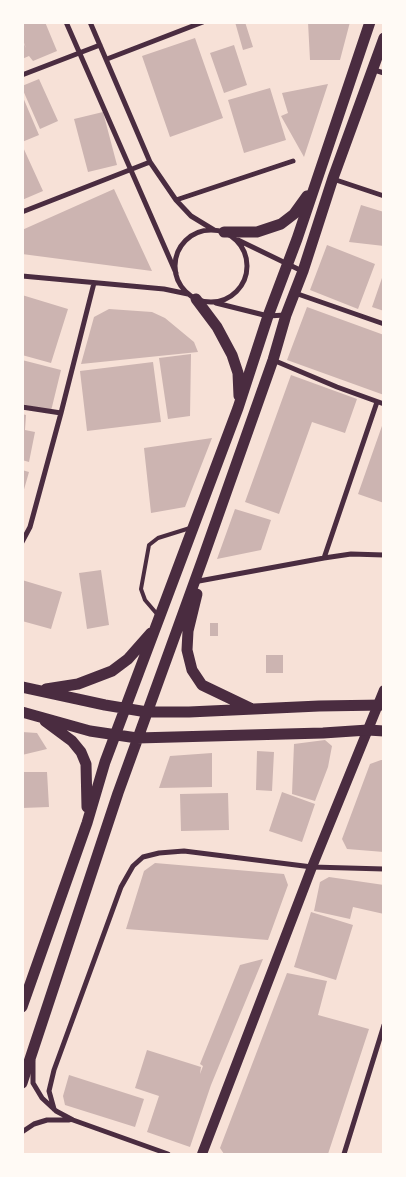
<!DOCTYPE html>
<style>
body{margin:0}
#map{position:relative;width:406px;height:1177px;overflow:hidden;background:#f7e1d7;font-family:"Zilla Slab",serif}
canvas{display:block}
.frame{position:absolute;inset:0;border:24px solid #fffaf5;pointer-events:none}
</style>
<div id="map">
<canvas width="406" height="1177"></canvas>
<div class="frame"></div>
</div>
<script>
const context = document.querySelector('canvas').getContext('2d');
context.lineJoin = 'round';
function fillPath(path, color) {
  context.fillStyle = color;
  context.fill(path, 'evenodd');
}
function toPath(rows) {
  const path = new Path2D();
  for (const r of rows) {
    if (r.length === 3) {
      path.moveTo(r[0] + r[2], r[1]);
      path.arc(r[0], r[1], r[2], 0, 2 * Math.PI);
      continue;
    }
    path.moveTo(r[0], r[1]);
    for (let i = 2; i < r.length; i += 2) path.lineTo(r[i], r[i + 1]);
  }
  return path;
}
function strokePath(path, color, width, dash) {
  context.strokeStyle = color;
  context.lineWidth = width;
  context.lineCap = dash ? 'butt' : 'round';
  context.setLineDash(dash || []);
  context.stroke(path);
}
const building = toPath([
 [45,22,57,51,33,61,29,56,22,59,22,40,26,48,22,38,22,23],
 [235,22,245,22,253,47,243,50],
 [308,22,350,22,340,60,310,60],
 [195,38,223,118,170,137,142,56],
 [234,45,247,85,224,93,210,53],
 [39,79,58,121,40,129,22,88,22,86],
 [328,84,304,157,281,116,288,113,282,93],
 [270,88,286,140,244,153,228,100],
 [22,95,39,135,22,142],
 [103,112,117,165,88,172,74,119],
 [22,145,43,191,22,200],
 [114,189,152,271,22,254,22,230],
 [361,205,384,212,384,246,349,242],
 [327,245,375,264,358,309,310,290],
 [383,275,384,275,384,311,372,307],
 [22,295,68,309,51,363,22,355],
 [307,307,384,335,384,395,287,360],
 [109,309,152,312,165,318,194,342,198,352,81,364,94,317],
 [191,354,190,416,168,419,159,358],
 [22,360,61,370,51,411,22,404],
 [153,362,161,422,87,431,80,371],
 [291,375,357,399,345,433,312,422,279,514,245,502],
 [22,414,26,415,25,430,35,432,29,462,22,460],
 [383,423,384,423,384,503,358,494],
 [212,438,185,507,151,513,144,448],
 [22,470,29,472,23,493,22,493],
 [235,509,271,520,261,550,217,559],
 [101,570,109,625,87,629,79,573],
 [22,580,62,592,51,629,22,621],
 [210,623,218,623,218,636,210,636],
 [266,655,283,655,283,673,266,673],
 [22,732,37,733,47,749,22,755],
 [325,740,332,746,328,767,315,801,292,794,294,744],
 [257,751,274,752,272,791,256,790],
 [212,753,212,787,159,788,170,756],
 [381,760,384,760,384,852,347,849,342,839,370,764],
 [22,772,47,772,49,807,22,808],
 [282,792,315,804,302,842,269,831],
 [228,793,229,830,181,831,180,794],
 [155,863,284,874,288,885,268,940,126,929,144,871],
 [329,877,384,885,384,914,353,907,350,919,314,911,320,882],
 [311,912,353,925,336,980,294,967],
 [263,959,211,1085,190,1147,147,1132,159,1096,135,1088,147,1050,201,1067,200,1074,203,1066,200,1064,240,965],
 [287,973,327,981,318,1015,369,1029,328,1154,224,1154,220,1148],
 [69,1075,144,1099,135,1127,65,1105,63,1096]
]);
const service = toPath([
 [157,614,145,600,141,589,149,545,158,538,190,528]
]);
const minor = toPath([
 [66,22,176,273],
 [90,22,150,162,176,200,191,216,214,230],
 [107,59,203,22],
 [371,69,384,73],
 [22,75,100,45],
 [333,179,384,196],
 [176,200,293,161],
 [22,212,150,162],
 [211,266,36],
 [238,240,302,271],
 [22,276,164,289,188,294],
 [295,293,384,324],
 [216,303,268,316,285,315],
 [273,360,337,387,384,404],
 [22,407,61,413],
 [22,542,30,527,61,413,94,283],
 [324,558,377,402],
 [199,581,324,558,351,554,384,555],
 [33,1061,33,1083,42,1098,56,1111,73,1120,168,1154],
 [54,1109,49,1091,54,1070,121,887,133,866,143,857,159,853,184,851,312,867,384,869],
 [22,1132,34,1124,47,1120,69,1120],
 [344,1154,384,1025]
]);
const secondary = toPath([
 [202,1154,312,867,384,690]
]);
const primary = toPath([
 [224,232,257,232,281,224,294,214,307,196],
 [196,299,217,327,232,355,238,373,239,396],
 [197,594,188,631,187,650,192,670,202,685,250,708],
 [22,687,105,705,147,712,189,712,319,706,384,705],
 [46,689,78,684,112,671,128,659,151,633],
 [22,712,90,731,137,738,323,733,368,730,384,731],
 [45,721,72,741,81,752,86,764,87,807],
 [22,1007,87,823,105,762,238,408,268,316,297,239,370,22],
 [22,1083,118,793,202,561,273,360,286,315,303,271,333,178,384,38]
]);
fillPath(building, '#ccb4b1');
strokePath(service, '#4a2c40', 4);
strokePath(minor, '#4a2c40', 5);
strokePath(secondary, '#4a2c40', 10);
strokePath(primary, '#4a2c40', 11);
</script>
